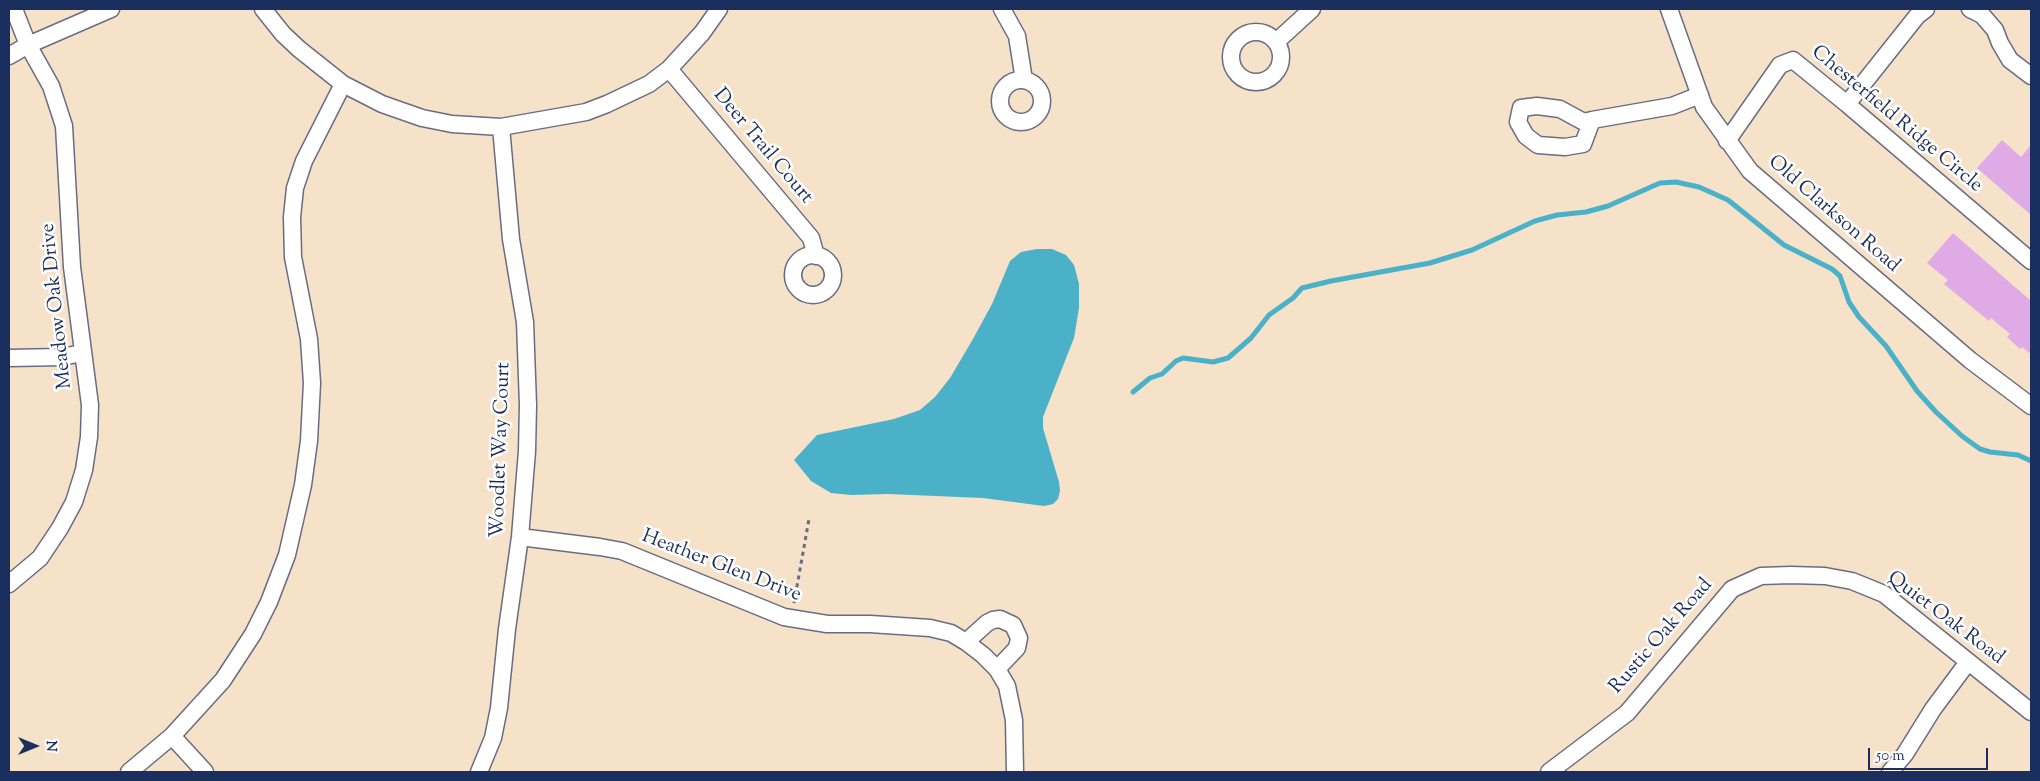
<!DOCTYPE html>
<style>
body{margin:0}
#map{position:relative;width:2040px;height:781px;overflow:hidden;background:#f6e1c9;font-family:"Sorts Mill Goudy",serif}
canvas{display:block}
.frame{position:absolute;inset:0;border:10px solid #1b2f5e;pointer-events:none}
.north{position:absolute;left:10px;top:721px;width:50px;height:50px;-webkit-text-stroke:4px #fff;paint-order:stroke;rotate:90deg;font-size:14px;font-weight:700;line-height:20px;text-align:center;color:#1b2f5e}
.north::after{content:'';display:block;margin:auto;width:18px;height:22px;background:#1b2f5e;clip-path:polygon(50% 0,100% 100%,50% 72%,0 100%)}
.scale{position:absolute;left:1868px;top:748px;width:120px;height:22px;box-sizing:border-box;border:2px solid #1b2f5e;border-top:0;padding-left:6px;font-size:15px;line-height:18px;white-space:nowrap;color:#1b2f5e;-webkit-text-stroke:4px #fff;paint-order:stroke}
</style>
<div id="map">
<canvas width="2040" height="781"></canvas>
<div class="frame"></div>
<div class="north">N</div>
<div class="scale">50 m</div>
</div>
<script>
const context = document.querySelector('canvas').getContext('2d');
context.lineJoin = 'round';
function fillPath(path, color) {
  context.fillStyle = color;
  context.fill(path, 'evenodd');
}
function toPath(rows) {
  const path = new Path2D();
  for (const r of rows) {
    if (r.length === 3) {
      path.moveTo(r[0] + r[2], r[1]);
      path.arc(r[0], r[1], r[2], 0, 2 * Math.PI);
      continue;
    }
    path.moveTo(r[0], r[1]);
    for (let i = 2; i < r.length; i += 2) path.lineTo(r[i], r[i + 1]);
  }
  return path;
}
function strokePath(path, color, width, dash) {
  context.strokeStyle = color;
  context.lineWidth = width;
  context.lineCap = dash ? 'butt' : 'round';
  context.setLineDash(dash || []);
  context.stroke(path);
}
function drawText(font, color, halo, rows, align = 'center') {
  context.font = font + ' "Sorts Mill Goudy",serif';
  context.lineWidth = 5;
  context.setLineDash([]);
  context.textBaseline = 'middle';
  context.strokeStyle = halo;
  context.fillStyle = color;
  for (const [text, x, y, turn = 0] of rows) {
    context.save();
    context.translate(x, y);
    context.rotate((+turn || 0) * Math.PI / 180);
    context.textAlign = isNaN(turn) ? turn : align;
    if (halo) context.strokeText(text, 0, 0);
    context.fillText(text, 0, 0);
    context.restore();
  }
}
const water = toPath([
 [1037,249,1052,249,1066,255,1074,265,1079,284,1079,308,1074,338,1043,417,1043,428,1059,482,1060,491,1058,499,1053,504,1044,506,983,498,888,494,851,495,831,493,811,481,794,460,817,435,894,419,920,410,935,397,950,378,973,339,992,304,1010,261,1021,252]
]);
const stream = toPath([
 [1133,392,1150,378,1162,374,1176,361,1183,358,1213,362,1228,358,1251,338,1269,315,1293,298,1302,288,1331,281,1430,263,1472,250,1535,221,1557,215,1586,212,1608,206,1660,183,1676,182,1699,187,1728,200,1784,245,1832,269,1840,276,1849,302,1859,317,1886,346,1917,391,1936,412,1962,436,1980,449,1990,452,2018,455,2031,461]
]);
const building = toPath([
 [2002,140,2021,157,2031,145,2031,215,1977,168],
 [1953,233,2031,301,2031,354,2022,347,2020,349,2007,337,2010,334,1991,318,1989,321,1944,284,1948,280,1927,263]
]);
const path = toPath([
 [794,603,809,519]
]);
const minor = toPath([
 [263,9,283,34,299,49,343,84,382,104,422,118,452,124,501,127,586,112,607,104,649,84,669,69,702,33,719,9],
 [1002,9,1017,36,1024,80],
 [1669,9,1704,107,1750,171,1970,360,2031,406],
 [1970,9,1982,15,1995,30,2000,43,2010,60,2031,76],
 [1256,57,25],
 [1276,42,1312,9],
 [9,56,28,45,111,9],
 [669,69,811,238,816,256],
 [1021,101,21],
 [1847,104,1917,16,1926,9],
 [1592,120,1583,144,1565,147,1538,145,1526,136,1518,122,1521,108,1537,106,1560,109,1584,122,1592,120,1672,106,1700,95],
 [1727,141,1780,65,1793,60,1847,104,2031,261],
 [813,275,20],
 [9,358,62,357,82,353],
 [520,537,600,547,622,551,784,617,827,624,870,624,930,628,951,633,966,642,983,655,997,669,1007,686,1014,720,1015,772],
 [9,584,40,558,60,528,74,502,84,470,89,437,90,405,72,267,64,126,51,86,28,45,14,9],
 [966,642,987,623,993,620,1000,619,1013,625,1019,638,1017,648,997,669],
 [172,736,205,772],
 [129,772,172,736,223,680,253,634,269,602,287,555,303,485,309,441,312,383,309,339,293,257,292,217,295,188,304,161,343,84],
 [479,772,493,738,499,708,507,629,520,537,527,451,528,405,525,322,511,239,501,127],
 [1549,772,1627,713,1732,589,1761,576,1791,575,1825,576,1852,581,1884,594,2031,712],
 [1890,772,1905,754,1933,709,1968,662]
]);
const streetNames = [
 ["Chesterfield Ridge Circle",1896,120,40],
 ["Deer Trail Court",762,147,50],
 ["Old Clarkson Road",1833,215,41],
 ["Meadow Oak Drive",58,306,-96],
 ["Woodlet Way Court",502,450,-88],
 ["Heather Glen Drive",721,567,21],
 ["Quiet Oak Road",1945,619,37],
 ["Rustic Oak Road",1662,637,-49]
];
fillPath(water, '#4ab1c9');
strokePath(stream, '#4ab1c9', 5);
fillPath(building, '#e0aae6');
strokePath(minor, '#686d83', 19);
strokePath(path, '#686d83', 3, [4, 4]);
strokePath(minor, '#fff', 16);
drawText('20px', '#1b2f5e', '#fff', streetNames);
</script>
